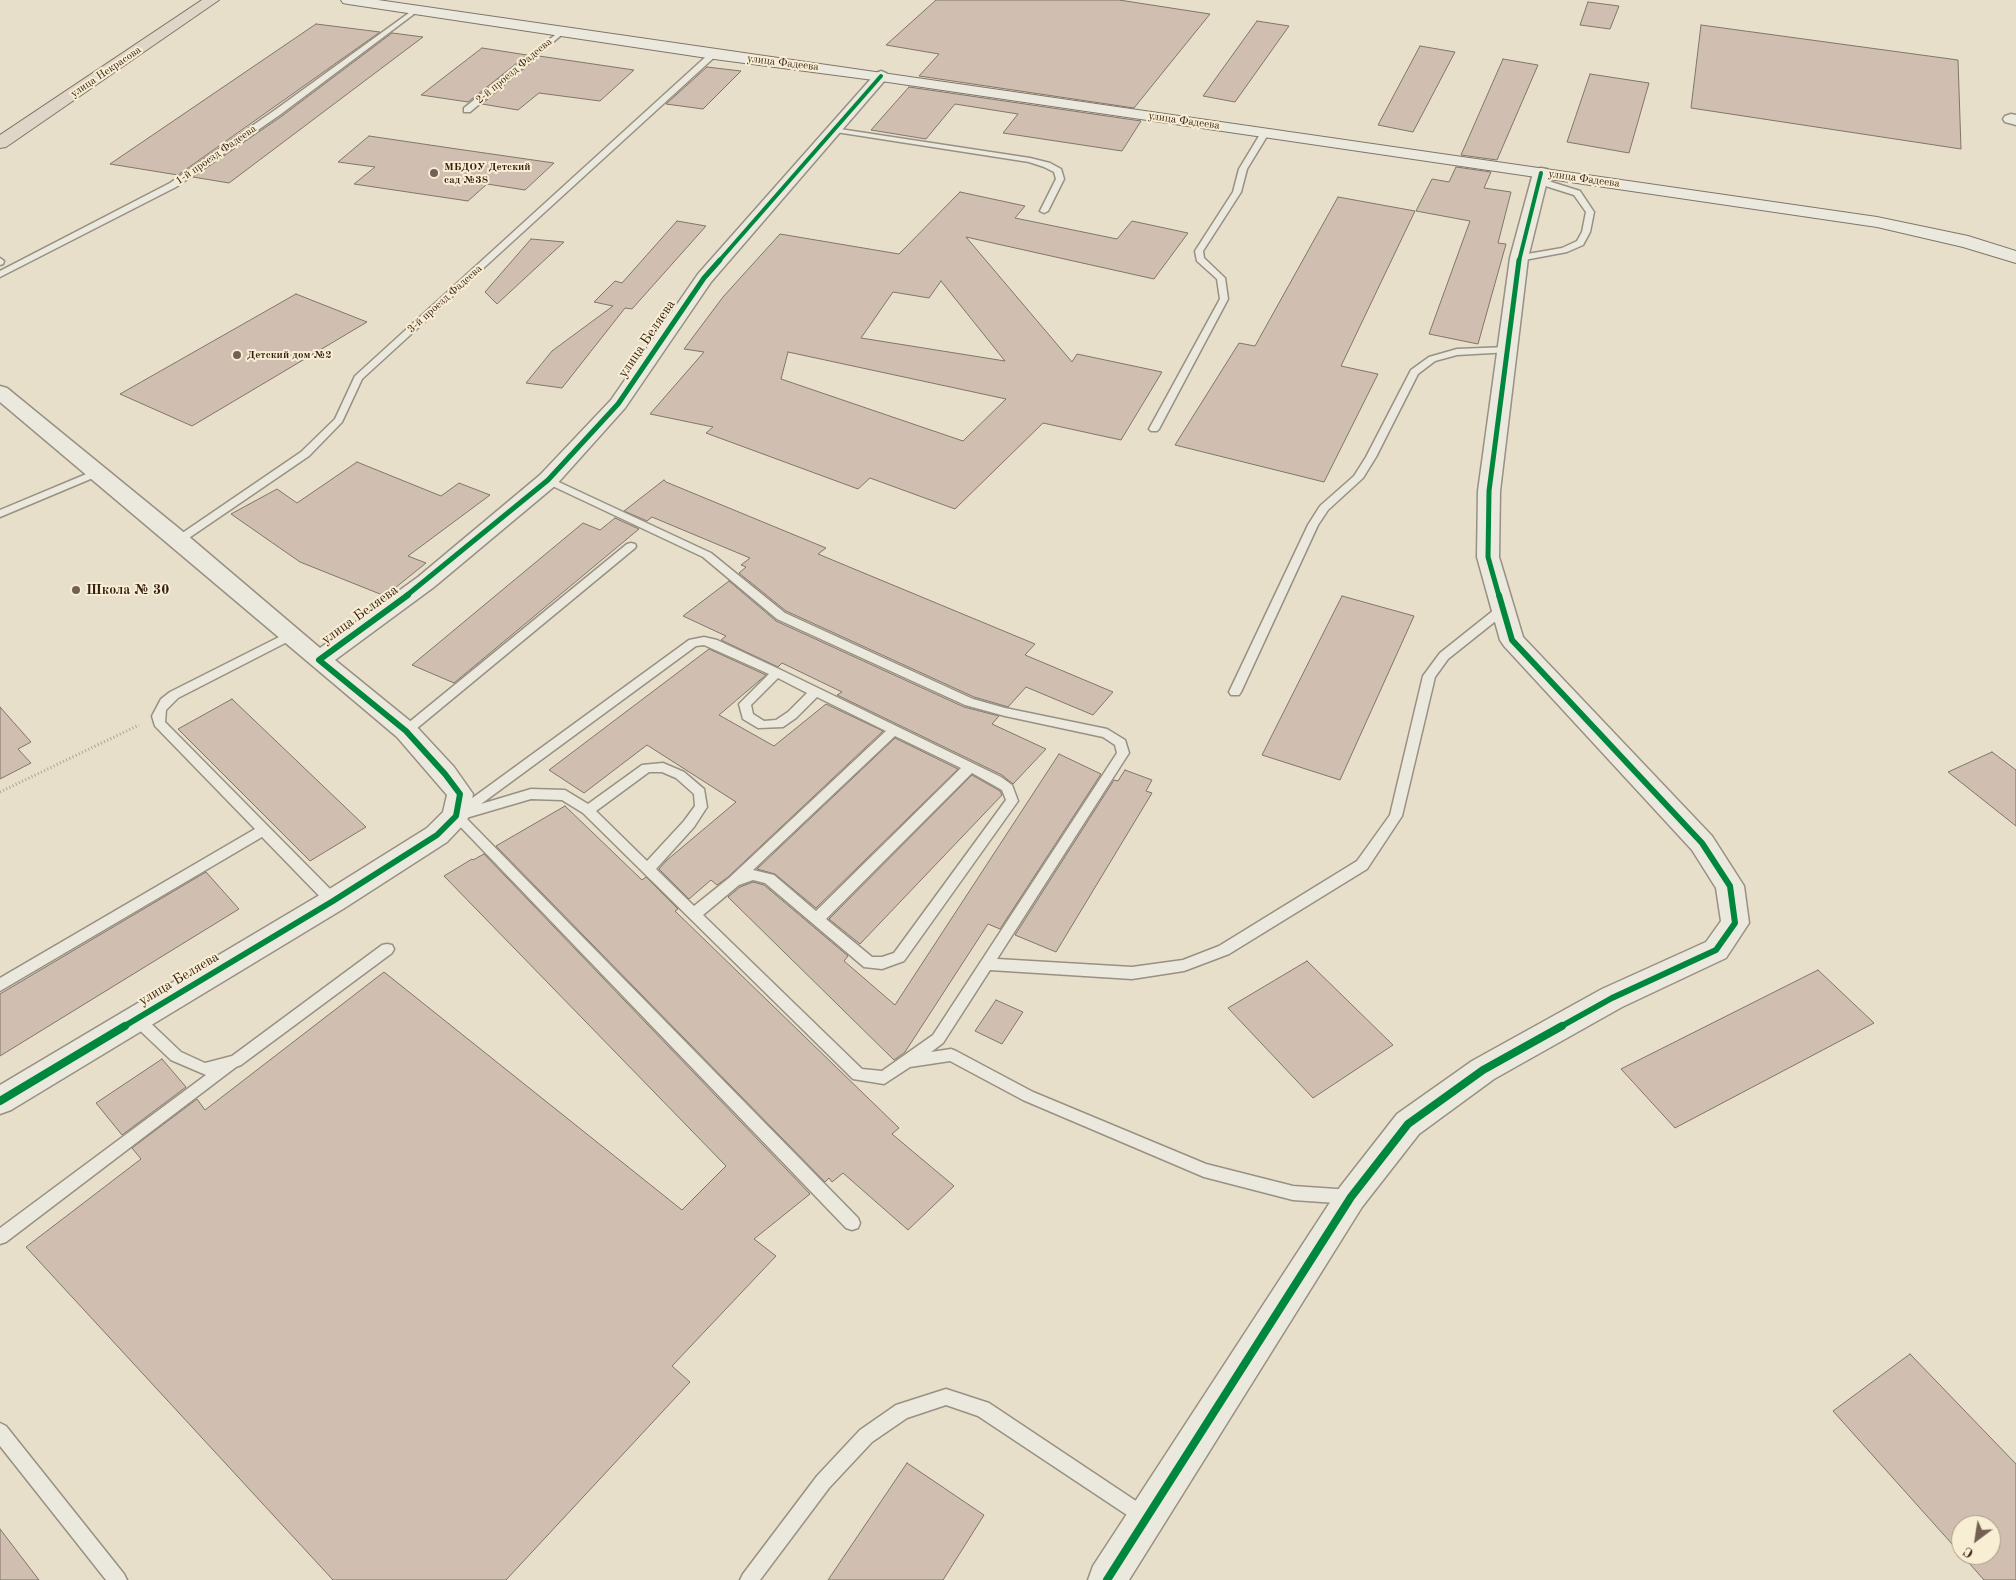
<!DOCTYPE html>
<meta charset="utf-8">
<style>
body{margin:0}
#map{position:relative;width:2016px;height:1580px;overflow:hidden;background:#e8dfca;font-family:"Old Standard TT",serif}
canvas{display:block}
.north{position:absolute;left:1951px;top:1515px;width:50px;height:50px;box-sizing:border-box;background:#f8eed4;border:1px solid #aa9a86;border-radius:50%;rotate:211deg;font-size:14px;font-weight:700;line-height:20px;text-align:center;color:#341c11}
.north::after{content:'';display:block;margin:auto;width:18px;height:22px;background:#736052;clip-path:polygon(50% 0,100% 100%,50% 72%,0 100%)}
</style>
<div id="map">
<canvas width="2016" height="1580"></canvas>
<div class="north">С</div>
</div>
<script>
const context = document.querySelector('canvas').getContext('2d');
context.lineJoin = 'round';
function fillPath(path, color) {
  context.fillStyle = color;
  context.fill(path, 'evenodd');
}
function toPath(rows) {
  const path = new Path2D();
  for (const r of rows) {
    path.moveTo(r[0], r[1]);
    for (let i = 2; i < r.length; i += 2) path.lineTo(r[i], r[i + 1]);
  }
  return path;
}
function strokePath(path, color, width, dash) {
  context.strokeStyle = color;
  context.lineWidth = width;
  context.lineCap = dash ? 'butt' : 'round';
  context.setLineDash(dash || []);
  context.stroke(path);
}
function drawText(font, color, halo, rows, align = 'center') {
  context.font = font + ' "Old Standard TT",serif';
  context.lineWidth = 4;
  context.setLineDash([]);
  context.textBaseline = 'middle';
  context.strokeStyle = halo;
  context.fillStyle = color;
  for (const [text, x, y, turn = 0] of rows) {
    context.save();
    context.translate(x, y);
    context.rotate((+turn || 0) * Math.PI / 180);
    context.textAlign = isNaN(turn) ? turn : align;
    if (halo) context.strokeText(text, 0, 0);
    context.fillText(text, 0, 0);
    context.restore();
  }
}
const building = toPath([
 [936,0,1119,0,1210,14,1134,108,919,76,939,54,886,45,936,0],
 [1588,2,1619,6,1610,29,1580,25,1588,2],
 [1257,21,1289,26,1235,102,1203,96,1257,21],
 [316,24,380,32,178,175,110,164,316,24],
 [1701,25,1958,60,1961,149,1691,108,1701,25],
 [392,33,423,37,229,183,193,177,282,116,392,33],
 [1420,46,1455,52,1413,132,1378,125,1420,46],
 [482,48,527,55,468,102,421,95,482,48],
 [539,56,634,70,600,101,539,93,518,110,482,104,539,56],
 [1503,59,1538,65,1497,160,1461,155,1503,59],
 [707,67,741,71,703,109,666,104,707,67],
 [1590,74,1649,83,1629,153,1567,142,1590,74],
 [909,87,1141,121,1122,151,1003,133,1018,114,955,104,926,139,871,130,909,87],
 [369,136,457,149,554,163,525,190,487,184,468,201,354,184,375,167,338,162,369,136],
 [1456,167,1491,172,1484,188,1511,192,1498,243,1506,244,1478,344,1429,334,1470,221,1416,211,1432,179,1449,182,1456,167],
 [960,192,1025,206,1015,218,1117,239,1132,221,1188,233,1154,279,966,237,1072,362,1077,354,1162,372,1121,440,1043,423,955,509,870,478,858,489,706,433,713,427,650,414,704,352,684,349,723,297,780,234,899,254,960,192],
 [941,281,1005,361,861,338,893,292,929,298,941,281],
 [788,352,1006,399,963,441,781,379,788,352],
 [1338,197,1415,211,1341,366,1378,374,1324,482,1175,445,1239,343,1255,346,1338,197],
 [677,221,706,226,632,309,625,308,562,388,526,383,552,351,613,306,594,302,615,281,622,283,677,221],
 [531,239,564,242,497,304,485,292,531,239],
 [296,294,367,322,192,426,120,394,296,294],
 [357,462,441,496,459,483,490,495,408,556,426,563,385,596,300,562,231,514,277,489,297,503,357,462],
 [664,480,666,482,826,548,818,554,1035,644,1025,655,1113,692,1093,715,1026,687,1008,707,1005,706,974,697,786,611,739,573,746,567,741,565,750,558,652,517,647,521,624,511,664,480],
 [615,518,639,529,454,683,412,665,583,523,600,530,615,518],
 [729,581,776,621,964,707,999,716,992,724,1046,749,1013,784,1002,775,837,695,842,692,782,663,778,667,721,640,726,636,683,616,729,581],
 [1342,596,1414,616,1340,780,1262,755,1342,596],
 [709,649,766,675,719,715,774,746,826,704,883,731,728,877,717,885,711,880,689,899,659,869,667,860,736,802,647,745,584,793,549,770,709,649],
 [232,699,366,827,310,861,178,729,232,699],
 [0,707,31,742,18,749,31,763,0,779,0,707],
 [895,738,958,769,816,908,775,874,757,869,895,738],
 [1992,752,2016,770,2016,826,1948,772,1992,752],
 [1059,754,1101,774,1000,929,988,924,905,1052,894,1060,728,897,740,887,753,882,764,885,848,956,844,961,895,1005,1059,754],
 [1125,770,1152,780,1146,791,1152,793,1056,952,1015,935,1114,780,1118,781,1125,770],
 [972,775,1000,791,1002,795,860,944,829,919,972,775],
 [565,806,642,880,646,877,678,909,675,911,899,1128,892,1134,954,1186,908,1230,843,1173,832,1182,829,1178,825,1182,496,846,565,806],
 [484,854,810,1194,754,1239,776,1256,672,1366,690,1382,506,1580,333,1580,26,1247,141,1159,132,1148,197,1099,205,1110,384,972,682,1210,726,1166,444,876,472,859,473,860,484,854],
 [206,872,239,909,0,1056,0,994,206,872],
 [1307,961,1393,1045,1313,1098,1228,1008,1307,961],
 [1818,970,1874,1023,1675,1128,1621,1069,1818,970],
 [996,1000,1023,1012,1002,1044,975,1031,996,1000],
 [162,1059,186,1087,122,1135,96,1103,162,1059],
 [1910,1354,2016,1464,2016,1580,1984,1580,1962,1555,1991,1555,1991,1525,1961,1525,1961,1554,1833,1411,1910,1354],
 [907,1463,984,1515,943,1580,828,1580,907,1463],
 [0,1529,39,1580,0,1580,0,1529]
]);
const path = toPath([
 [0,792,139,725]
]);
const service = toPath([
 [413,10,418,11,281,114,176,187,0,277,0,271,170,183,275,110,413,10],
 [560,31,565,32,470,112,464,112,464,108,560,31],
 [711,52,718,54,362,379,342,422,309,456,183,542,175,542,174,540,175,538,301,452,335,419,355,376,711,52],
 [833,128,1030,158,1050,163,1061,169,1064,179,1048,211,1044,213,1040,211,1056,179,1054,172,1044,167,1029,162,836,132,833,132,833,128],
 [1262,131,1269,133,1247,169,1241,192,1203,251,1204,258,1225,278,1228,299,1159,429,1157,431,1151,431,1149,429,1220,299,1217,279,1197,261,1195,251,1233,192,1239,169,1262,131],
 [1536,179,1542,179,1580,191,1594,212,1590,232,1583,245,1567,252,1519,261,1516,260,1516,256,1562,248,1577,241,1582,232,1586,212,1574,195,1536,183,1536,179],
 [0,258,4,261,3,264,0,265,0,258],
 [1507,347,1510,348,1510,352,1457,355,1435,361,1418,374,1376,457,1363,478,1328,510,1318,525,1241,692,1239,695,1231,695,1229,692,1308,525,1320,506,1354,476,1366,457,1411,370,1429,357,1457,349,1507,347],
 [96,470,100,471,100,475,0,517,0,510,96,470],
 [548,477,711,553,785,613,973,699,1005,708,1107,729,1125,740,1129,753,1127,756,997,959,1132,967,1183,960,1219,946,1357,861,1390,815,1423,676,1440,653,1499,606,1507,606,1509,609,1507,612,1448,659,1435,677,1402,816,1367,869,1229,954,1184,971,1132,979,990,970,943,1043,931,1052,951,1049,956,1051,1033,1092,1206,1164,1293,1186,1351,1190,1356,1192,1359,1197,1356,1202,1351,1204,1293,1200,1204,1177,1023,1100,950,1061,910,1067,884,1084,853,1079,583,813,562,800,531,799,466,818,858,1218,860,1223,858,1228,852,1230,846,1228,450,816,452,813,458,811,460,807,689,640,704,637,717,640,781,670,1001,777,1012,785,1018,801,904,961,882,969,864,967,765,883,753,880,739,885,703,915,862,1069,882,1071,933,1035,1117,753,1115,745,1103,737,1005,716,965,705,777,619,703,557,544,482,544,478,548,477],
 [704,645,769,674,739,704,743,719,758,728,783,727,796,718,817,697,886,731,729,878,694,906,656,869,694,827,707,807,704,789,684,772,663,763,642,765,588,804,565,790,531,789,481,804,696,646,704,645],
 [778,678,807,693,788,712,776,720,764,721,753,714,751,705,778,678],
 [895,736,961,768,816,911,774,875,753,870,895,736],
 [649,772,662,772,676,778,694,794,695,806,684,821,647,861,596,811,649,772],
 [972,773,1002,790,1006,800,894,953,882,957,872,957,826,919,972,773],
 [631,543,635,544,636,546,635,548,410,734,402,734,400,731,402,728,627,544,631,543],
 [289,632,293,633,295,636,293,639,178,698,166,710,165,722,338,897,340,901,338,905,333,906,328,905,262,837,0,991,0,978,255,829,155,726,152,716,161,699,170,692,289,632],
 [387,944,392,945,394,949,392,953,241,1065,236,1067,6,1242,0,1244,0,1228,206,1075,171,1060,132,1023,130,1019,132,1015,137,1013,142,1015,181,1052,205,1063,232,1056,382,945,387,944],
 [946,1389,989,1403,1151,1511,1154,1517,1151,1523,1145,1526,1139,1523,978,1416,946,1405,907,1418,872,1442,829,1488,760,1580,740,1580,743,1574,817,1476,860,1430,896,1405,946,1389],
 [0,1423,6,1426,124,1574,127,1580,106,1580,0,1446,0,1423]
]);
const minor = toPath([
 [881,71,886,73,889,76,886,79,711,282,625,408,556,485,434,587,335,660,415,725,454,767,473,794,469,816,465,823,447,842,343,909,11,1110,0,1114,0,1085,323,893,427,828,443,812,447,795,397,737,0,402,0,386,7,388,187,535,320,648,418,577,540,475,611,400,698,274,876,73,881,71],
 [2011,114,2016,115,2016,125,2005,122,2003,119,2005,116,2011,114],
 [1541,168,1547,169,1549,173,1528,258,1500,491,1499,557,1523,637,1712,836,1744,886,1749,923,1726,958,1622,1007,1494,1079,1419,1134,1362,1207,1129,1580,1088,1580,1093,1566,1340,1187,1397,1114,1472,1061,1602,989,1706,942,1721,921,1716,888,1692,850,1504,646,1500,640,1477,557,1478,491,1510,258,1533,173,1535,169,1541,168]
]);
const secondary = toPath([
 [341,0,378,0,1877,217,1968,236,2016,251,2016,263,1963,247,1877,227,881,81,714,59,348,4,343,3,341,0]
]);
const trunk = toPath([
 [202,0,219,0,6,147,0,148,0,135,202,0]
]);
const cyclewayFar3 = toPath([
 [719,261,881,76],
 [1519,261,1541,173]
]);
const cyclewayFar2 = toPath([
 [406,596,548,480,618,404,704,278,720,260],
 [1499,596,1488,557,1489,491,1519,260]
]);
const cyclewayFar1 = toPath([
 [1499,595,1512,640,1702,843,1730,886,1735,923,1716,950,1612,998,1560,1027],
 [123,1027,333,901,437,835,456,816,460,794,445,774,406,731,319,660,408,595]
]);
const cycleway = toPath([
 [0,1101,125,1026],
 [1107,1580,1351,1197,1408,1124,1483,1070,1562,1026]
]);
const markers = [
 [434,173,5,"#736052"],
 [237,355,5,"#736052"],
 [76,590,5,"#736052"]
];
const farStreetnames = [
 ["улица Фадеева",783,63,7],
 ["2-й проезд Фадеева",514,71,-40],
 ["улица Некрасова",106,72,-34],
 ["улица Фадеева",1184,121,8],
 ["1-й проезд Фадеева",216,155,-35],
 ["улица Фадеева",1584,179,8],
 ["3-й проезд Фадеева",445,299,-42]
];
const farPoinames = [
 ["МБДОУ Детский",444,167],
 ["сад №38",444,180],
 ["Детский дом №2",247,355]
];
const streetNames = [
 ["улица Беляева",647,339,-56],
 ["улица Беляева",360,615,-36],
 ["улица Беляева",179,979,-31]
];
const poiNames = [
 ["Школа № 30",86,590]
];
fillPath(building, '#d0beb0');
strokePath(building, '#7f766a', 1);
strokePath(service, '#989083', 3);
strokePath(minor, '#989083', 3);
strokePath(secondary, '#7f766a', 2);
strokePath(trunk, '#7f766a', 2);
strokePath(path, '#a9a49a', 3, [1, 2.5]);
fillPath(service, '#ebe8dd');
fillPath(minor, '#ebe8dd');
fillPath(secondary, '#ebe8dd');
fillPath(trunk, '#dfd6c7');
strokePath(cyclewayFar3, '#00873e', 4);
strokePath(cyclewayFar2, '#00873e', 5);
strokePath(cyclewayFar1, '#00873e', 6);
strokePath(cycleway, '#00873e', 8);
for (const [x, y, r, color] of markers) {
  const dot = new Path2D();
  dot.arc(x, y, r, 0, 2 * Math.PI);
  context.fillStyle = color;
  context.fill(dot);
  strokePath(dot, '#f8eed4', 2);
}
drawText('11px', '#341c11', '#f8eed4', farStreetnames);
drawText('bold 11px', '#341c11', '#f8eed4', farPoinames, 'left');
drawText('14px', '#341c11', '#f8eed4', streetNames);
drawText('bold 14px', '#341c11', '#f8eed4', poiNames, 'left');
</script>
